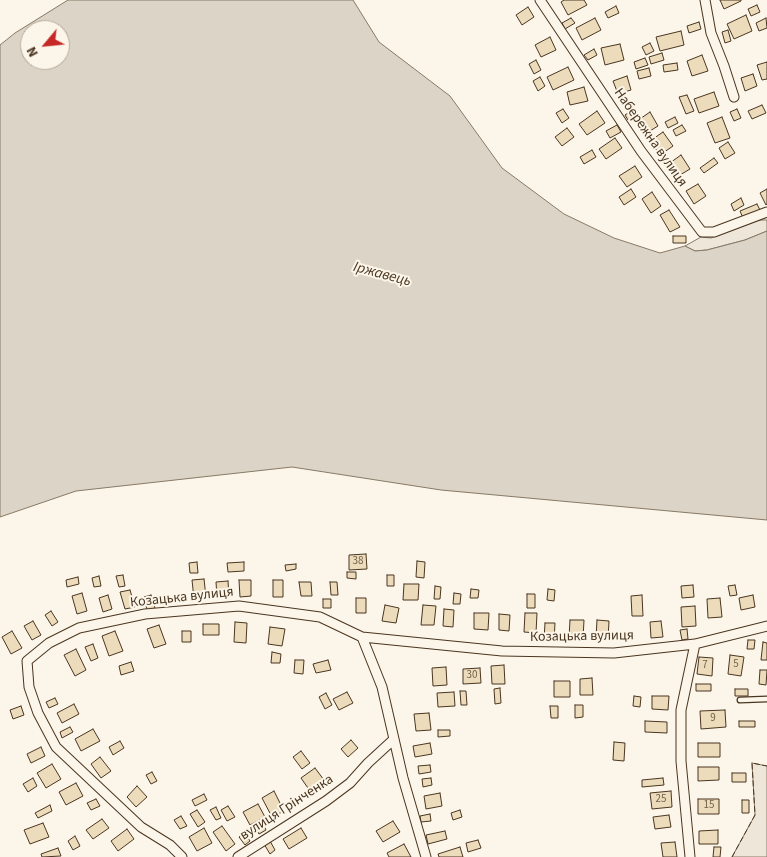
<!DOCTYPE html>
<meta charset="utf-8">
<style>
body{margin:0}
#map{position:relative;width:767px;height:857px;overflow:hidden;background:#fbf6e9;font-family:"Source Sans 3",sans-serif}
canvas{display:block}
.north{position:absolute;left:20px;top:20px;width:50px;height:50px;box-sizing:border-box;background:#fbf6e9;border:1px solid #b4a999;border-radius:50%;rotate:242deg;font-size:14px;font-weight:700;line-height:20px;text-align:center;color:#4a3520}
.north::after{content:'';display:block;margin:auto;width:18px;height:22px;background:#c62828;clip-path:polygon(50% 0,100% 100%,50% 72%,0 100%)}
</style>
<div id="map">
<canvas width="767" height="857"></canvas>
<div class="north">N</div>
</div>
<script>
const context = document.querySelector('canvas').getContext('2d');
context.lineJoin = 'round';
function fillPath(path, color) {
  context.fillStyle = color;
  context.fill(path, 'evenodd');
}
function toPath(rows) {
  const path = new Path2D();
  for (const r of rows) {
    path.moveTo(r[0], r[1]);
    for (let i = 2; i < r.length; i += 2) path.lineTo(r[i], r[i + 1]);
  }
  return path;
}
function strokePath(path, color, width, dash) {
  context.strokeStyle = color;
  context.lineWidth = width;
  context.lineCap = dash ? 'butt' : 'round';
  context.setLineDash(dash || []);
  context.stroke(path);
}
function drawText(font, color, halo, rows, align = 'center') {
  context.font = font + ' "Source Sans 3",sans-serif';
  context.lineWidth = 4;
  context.setLineDash([]);
  context.textBaseline = 'middle';
  context.strokeStyle = halo;
  context.fillStyle = color;
  for (const [text, x, y, turn = 0] of rows) {
    context.save();
    context.translate(x, y);
    context.rotate((+turn || 0) * Math.PI / 180);
    context.textAlign = isNaN(turn) ? turn : align;
    if (halo) context.strokeText(text, 0, 0);
    context.fillText(text, 0, 0);
    context.restore();
  }
}
const green = toPath([
 [759,220,767,220,767,231,745,240,707,250,695,251,685,246,701,237,711,238,759,220],
 [752,763,767,766,767,857,732,857,755,815,752,763]
]);
const water = toPath([
 [68,0,353,0,379,42,450,96,502,168,564,214,614,238,660,253,685,246,695,251,707,250,745,240,767,231,767,520,441,490,292,467,76,491,0,517,0,45,15,33,68,0],
 [30,30,60,30,60,60,30,60,30,30]
]);
const building = toPath([
 [564,0,584,0,587,5,568,15,561,2,564,0],
 [720,0,741,0,741,1,724,9,720,0],
 [757,5,760,12,751,16,748,9,757,5],
 [616,6,619,13,608,18,605,12,616,6],
 [528,7,534,17,522,25,516,15,528,7],
 [746,15,752,31,734,39,727,24,746,15],
 [571,18,575,23,565,29,562,23,571,18],
 [595,18,601,30,582,40,576,28,595,18],
 [766,18,767,28,759,31,756,23,766,18],
 [699,22,701,29,689,33,687,26,699,22],
 [728,30,731,41,725,43,722,32,728,30],
 [681,31,684,45,660,51,656,37,681,31],
 [550,37,556,50,541,57,535,45,550,37],
 [650,43,654,51,646,55,642,47,650,43],
 [620,44,624,60,605,65,601,48,620,44],
 [594,49,597,55,588,60,584,55,594,49],
 [662,53,664,60,651,64,649,57,662,53],
 [702,55,708,71,692,76,687,61,702,55],
 [645,58,648,65,636,69,634,62,645,58],
 [536,60,541,70,534,74,529,64,536,60],
 [767,62,767,79,762,80,757,65,767,62],
 [677,63,678,70,664,72,663,65,677,63],
 [568,67,574,80,553,90,547,77,568,67],
 [649,68,651,76,639,79,637,71,649,68],
 [753,74,757,86,745,91,741,78,753,74],
 [627,76,631,90,618,94,613,81,627,76],
 [540,77,545,86,538,91,533,81,540,77],
 [584,87,588,101,570,105,567,92,584,87],
 [714,92,719,106,699,113,694,99,714,92],
 [687,95,694,111,686,114,679,97,687,95],
 [762,105,766,113,752,119,748,111,762,105],
 [563,109,569,118,562,123,556,113,563,109],
 [634,109,638,114,628,120,625,115,634,109],
 [737,109,741,118,734,121,730,112,737,109],
 [597,111,605,123,587,135,579,124,597,111],
 [650,112,658,126,645,134,637,121,650,112],
 [675,117,678,123,668,128,665,122,675,117],
 [722,117,730,138,715,143,707,123,722,117],
 [617,125,621,132,610,138,606,131,617,125],
 [682,125,686,131,676,136,673,130,682,125],
 [567,128,574,137,562,146,555,137,567,128],
 [663,132,673,146,660,155,650,141,663,132],
 [615,138,622,148,606,159,599,149,615,138],
 [728,142,735,153,725,159,719,148,728,142],
 [592,150,596,157,584,164,580,157,592,150],
 [681,155,690,169,675,178,667,165,681,155],
 [714,158,718,163,704,173,700,168,714,158],
 [635,166,642,177,627,187,619,176,635,166],
 [698,184,706,196,694,204,686,191,698,184],
 [631,189,636,197,624,205,619,197,631,189],
 [767,189,767,204,766,205,760,193,767,189],
 [652,192,661,206,651,213,642,199,652,192],
 [741,198,744,205,734,211,731,204,741,198],
 [757,204,760,210,743,218,740,211,757,204],
 [669,210,680,227,670,232,660,215,669,210],
 [673,236,686,236,686,243,673,243,673,236],
 [366,554,367,569,349,570,349,555,366,554],
 [417,561,425,562,424,578,416,577,417,561],
 [197,562,198,573,190,573,189,563,197,562],
 [244,562,244,571,228,572,227,563,244,562],
 [296,564,296,569,286,571,285,565,296,564],
 [347,572,356,572,356,579,347,578,347,572],
 [123,575,125,586,119,587,116,576,123,575],
 [387,575,394,575,394,586,387,586,387,575],
 [99,576,101,586,94,587,92,578,99,576],
 [78,577,79,584,67,587,66,580,78,577],
 [204,579,206,597,194,599,192,580,204,579],
 [239,580,251,580,251,596,240,597,239,580],
 [273,580,283,580,283,597,273,597,273,580],
 [228,581,229,596,217,597,216,582,228,581],
 [299,582,311,582,312,596,301,596,299,582],
 [330,582,337,582,338,595,331,595,330,582],
 [404,584,419,584,418,600,403,600,404,584],
 [693,585,694,597,682,598,681,586,693,585],
 [735,585,737,595,730,596,728,586,735,585],
 [435,586,441,587,440,599,434,599,435,586],
 [471,589,479,590,478,598,470,598,471,589],
 [548,589,555,590,554,601,547,600,548,589],
 [130,590,135,607,125,609,120,592,130,590],
 [82,593,87,611,77,614,72,596,82,593],
 [454,593,461,594,460,604,453,604,454,593],
 [527,594,535,594,535,608,527,608,527,594],
 [108,595,112,609,103,612,99,598,108,595],
 [151,595,155,608,147,610,144,597,151,595],
 [642,595,643,616,632,616,631,596,642,595],
 [753,595,755,607,741,610,739,598,753,595],
 [356,598,366,598,366,613,356,613,356,598],
 [720,598,722,617,708,618,707,599,720,598],
 [323,599,331,599,331,608,323,608,323,599],
 [385,605,399,608,396,623,382,621,385,605],
 [423,605,436,606,434,625,421,625,423,605],
 [695,606,696,626,682,627,681,607,695,606],
 [444,609,454,610,453,627,443,626,444,609],
 [51,611,58,622,52,626,45,615,51,611],
 [474,613,489,613,488,630,474,629,474,613],
 [525,613,537,613,536,633,524,632,525,613],
 [499,614,510,615,509,631,499,630,499,614],
 [570,620,584,620,583,639,569,638,570,620],
 [597,620,609,621,608,639,596,638,597,620],
 [33,621,41,635,32,640,24,626,33,621],
 [661,621,663,637,651,638,650,622,661,621],
 [235,622,247,623,246,643,234,642,235,622],
 [545,623,555,623,554,641,544,640,545,623],
 [203,624,219,624,219,635,203,635,203,624],
 [159,625,166,644,154,648,147,629,159,625],
 [270,627,285,629,282,646,268,644,270,627],
 [687,629,688,639,682,640,680,630,687,629],
 [12,631,22,648,11,654,2,637,12,631],
 [115,631,123,651,109,656,102,636,115,631],
 [182,631,191,631,191,642,182,642,182,631],
 [748,640,755,640,754,649,747,649,748,640],
 [763,642,767,643,767,660,761,660,763,642],
 [93,644,98,658,91,661,85,647,93,644],
 [76,649,86,670,75,676,64,655,76,649],
 [272,652,281,654,280,663,271,663,272,652],
 [730,655,744,657,741,676,728,674,730,655],
 [699,657,713,658,712,676,697,674,699,657],
 [295,660,304,660,303,674,294,673,295,660],
 [328,660,331,670,316,673,313,664,328,660],
 [131,662,134,671,121,675,119,666,131,662],
 [504,665,505,684,492,684,491,666,504,665],
 [446,667,447,685,433,686,432,668,446,667],
 [480,668,481,683,463,684,463,669,480,668],
 [760,670,767,670,766,685,759,684,760,670],
 [592,678,593,695,580,695,580,679,592,678],
 [554,681,570,681,570,697,554,697,554,681],
 [696,684,711,684,711,691,696,691,696,684],
 [500,688,501,703,495,704,494,689,500,688],
 [735,689,748,689,748,696,735,696,735,689],
 [460,691,466,691,467,705,461,705,460,691],
 [347,692,353,703,339,710,333,699,347,692],
 [454,692,455,706,438,707,437,693,454,692],
 [326,693,332,705,325,709,319,697,326,693],
 [634,696,641,697,640,707,633,706,634,696],
 [652,696,669,696,668,710,652,709,652,696],
 [55,698,58,704,49,708,46,702,55,698],
 [74,704,79,714,62,723,57,713,74,704],
 [575,705,583,705,583,717,575,718,575,705],
 [21,706,24,715,13,719,10,710,21,706],
 [550,706,558,706,558,718,551,718,550,706],
 [725,710,726,727,701,729,700,711,725,710],
 [429,713,431,730,416,731,414,714,429,713],
 [645,721,667,722,667,733,645,732,645,721],
 [739,721,755,721,755,727,739,727,739,721],
 [70,727,73,732,62,738,60,732,70,727],
 [93,729,100,741,81,751,75,739,93,729],
 [438,730,450,730,450,736,438,737,438,730],
 [351,740,358,748,348,757,341,749,351,740],
 [120,741,124,748,113,755,109,747,120,741],
 [614,742,625,743,624,761,613,760,614,742],
 [430,743,432,754,415,757,413,746,430,743],
 [698,743,720,743,720,757,698,757,698,743],
 [41,747,45,756,31,763,27,754,41,747],
 [301,751,310,763,302,769,293,757,301,751],
 [100,757,111,771,101,778,91,764,100,757],
 [52,764,61,779,46,788,37,773,52,764],
 [430,765,431,772,419,774,418,766,430,765],
 [698,767,719,767,719,780,698,781,698,767],
 [315,768,324,780,310,791,301,778,315,768],
 [152,772,157,781,151,784,146,775,152,772],
 [732,773,746,773,746,782,732,782,732,773],
 [33,778,37,786,28,792,23,784,33,778],
 [431,778,432,785,423,787,422,779,431,778],
 [663,778,664,785,642,787,642,780,663,778],
 [76,783,83,796,66,805,59,792,76,783],
 [137,786,147,797,136,807,127,797,137,786],
 [274,791,284,811,272,817,262,798,274,791],
 [671,791,672,807,652,809,650,793,671,791],
 [440,793,442,806,426,809,424,796,440,793],
 [204,794,207,800,195,806,192,800,204,794],
 [96,799,100,806,91,810,87,803,96,799],
 [698,799,719,799,719,814,698,814,698,799],
 [742,800,749,800,749,813,742,813,742,800],
 [258,804,265,817,250,825,243,812,258,804],
 [50,805,52,811,38,818,35,813,50,805],
 [228,806,235,817,227,821,221,810,228,806],
 [216,807,221,818,216,820,210,810,216,807],
 [197,810,205,822,198,827,190,814,197,810],
 [460,810,462,817,453,820,451,813,460,810],
 [430,814,431,821,421,822,420,816,430,814],
 [669,815,671,827,655,829,653,817,669,815],
 [181,816,187,826,180,829,174,820,181,816],
 [102,819,109,828,93,839,86,830,102,819],
 [393,821,400,832,383,842,376,831,393,821],
 [262,822,266,830,259,834,254,826,262,822],
 [43,823,49,837,30,844,24,830,43,823],
 [222,826,235,844,226,851,213,832,222,826],
 [204,828,212,843,197,851,189,837,204,828],
 [301,828,307,838,289,849,283,839,301,828],
 [127,829,134,839,118,851,111,841,127,829],
 [718,830,718,844,699,844,699,831,718,830],
 [445,831,447,839,428,844,426,835,445,831],
 [245,833,250,841,245,845,239,837,245,833],
 [75,836,80,846,73,850,68,841,75,836],
 [478,840,481,848,468,852,466,843,478,840],
 [270,841,275,850,270,854,264,844,270,841],
 [675,842,677,857,663,857,661,843,675,842],
 [404,844,411,857,389,857,387,853,404,844],
 [460,847,463,857,439,857,438,854,460,847],
 [714,847,721,847,720,857,713,857,714,847],
 [58,848,61,856,42,857,41,854,58,848]
]);
const lane = toPath([
 [740,700,767,699]
]);
const street = toPath([
 [540,0,641,151,702,232,714,232,767,212],
 [705,0,711,33,724,66,734,97],
 [362,637,382,687,403,778,426,857],
 [182,857,170,845,141,827,56,747,38,713,29,687,27,661,49,643,79,628,145,614,239,606,320,617,362,637,502,651,614,653,695,644,767,626],
 [238,857,326,801,350,783,368,763,393,740],
 [690,857,681,761,681,710,695,644]
]);
const fence = toPath([
 [732,857,755,815,752,763,767,766]
]);
const numberNames = [
 ["38",358,562],
 ["5",736,665],
 ["7",705,666],
 ["30",472,676],
 ["9",713,719],
 ["25",661,800],
 ["15",709,806]
];
const streetNames = [
 ["Набережна вулиця",650,138,55],
 ["Козацька вулиця",182,598,-6],
 ["Козацька вулиця",582,637,-1],
 ["вулиця Грінченка",287,808,-33]
];
const waterNames = [
 ["Іржавець",382,275,15]
];
fillPath(green, '#ede6d9');
strokePath(green, '#887966', 1);
fillPath(water, '#dcd4c6');
strokePath(water, '#887966', 1);
fillPath(building, '#ecdcbc');
strokePath(building, '#4a3520', 1);
strokePath(lane, '#4a3520', 7);
strokePath(street, '#4a3520', 11);
strokePath(lane, '#fbf6e9', 4.5);
strokePath(street, '#fbf6e9', 9);
strokePath(fence, '#4a3520', 1, [6, 2.5]);
drawText('11px', '#725f47', null, numberNames);
drawText('14px', '#4a3520', '#fbf6e9', streetNames);
drawText('italic 15px', '#4a3520', '#fbf6e9', waterNames);
</script>
